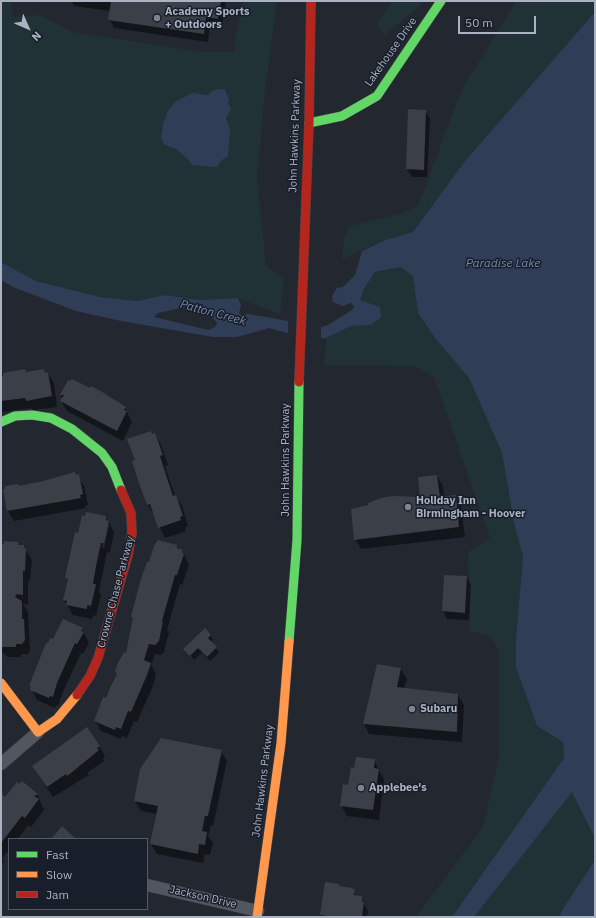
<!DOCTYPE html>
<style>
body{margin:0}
#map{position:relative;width:596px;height:918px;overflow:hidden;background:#232830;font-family:"IBM Plex Sans",sans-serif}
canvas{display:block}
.frame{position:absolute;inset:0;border:2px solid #abb3c3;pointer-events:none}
.legend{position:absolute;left:8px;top:838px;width:140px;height:72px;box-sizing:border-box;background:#181e2a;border:1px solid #535a67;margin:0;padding:5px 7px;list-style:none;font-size:12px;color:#abb3c3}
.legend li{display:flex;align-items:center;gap:8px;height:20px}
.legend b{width:20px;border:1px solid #535a67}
.north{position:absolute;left:8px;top:8px;width:40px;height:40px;-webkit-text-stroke:3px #181e2a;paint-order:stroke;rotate:135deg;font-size:11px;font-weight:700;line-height:16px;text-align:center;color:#abb3c3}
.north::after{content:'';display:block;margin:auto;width:14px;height:18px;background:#abb3c3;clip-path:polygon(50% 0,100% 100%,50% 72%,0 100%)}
.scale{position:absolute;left:458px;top:16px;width:78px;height:18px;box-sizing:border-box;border:2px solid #abb3c3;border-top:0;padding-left:5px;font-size:12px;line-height:14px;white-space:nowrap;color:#abb3c3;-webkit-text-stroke:3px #181e2a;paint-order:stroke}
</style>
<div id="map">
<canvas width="596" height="918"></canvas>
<div class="frame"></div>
<ul class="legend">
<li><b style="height:5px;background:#63d668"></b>Fast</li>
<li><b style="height:5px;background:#ff974d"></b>Slow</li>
<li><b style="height:5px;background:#b3261e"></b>Jam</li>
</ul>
<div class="north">N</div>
<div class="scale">50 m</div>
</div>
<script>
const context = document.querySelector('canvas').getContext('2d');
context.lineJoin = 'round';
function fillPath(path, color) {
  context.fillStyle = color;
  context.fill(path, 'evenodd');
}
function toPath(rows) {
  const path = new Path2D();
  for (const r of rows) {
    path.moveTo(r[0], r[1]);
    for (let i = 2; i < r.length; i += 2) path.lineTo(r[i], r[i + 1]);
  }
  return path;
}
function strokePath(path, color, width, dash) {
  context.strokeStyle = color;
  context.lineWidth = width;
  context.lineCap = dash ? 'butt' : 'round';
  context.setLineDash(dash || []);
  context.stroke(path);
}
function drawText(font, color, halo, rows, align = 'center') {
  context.font = font + ' "IBM Plex Sans",sans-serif';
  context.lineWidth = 3;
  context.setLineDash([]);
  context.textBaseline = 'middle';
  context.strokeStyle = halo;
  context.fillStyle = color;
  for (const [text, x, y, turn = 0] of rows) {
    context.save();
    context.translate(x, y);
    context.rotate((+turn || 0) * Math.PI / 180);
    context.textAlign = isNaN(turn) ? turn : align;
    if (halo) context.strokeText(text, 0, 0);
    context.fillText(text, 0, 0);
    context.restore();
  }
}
const green = toPath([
 [1,1,11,1,12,17,40,15,72,32,202,52,233,52,243,1,277,1,265,89,257,177,266,266,284,278,280,314,238,298,200,300,164,295,138,301,100,297,36,281,1,262],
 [393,1,425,1,385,35,376,24],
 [516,1,595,1,595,12,465,161,413,232,385,240,342,259,344,238,350,226,400,214,418,206,461,91],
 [401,267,413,276,418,313,435,338,469,378,502,453,515,528,523,556,516,638,537,726,563,742,564,758,452,917,416,917,483,827,499,757,499,651,490,635,470,631,468,552,490,538,434,377,415,366,324,365,326,338,351,326,371,325,368,302,360,300,370,279,375,272],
 [572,791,593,831,595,838,595,860,562,910,559,917,474,917]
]);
const water = toPath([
 [595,12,595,838,572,792,474,917,452,917,564,758,563,742,537,726,516,667,516,638,523,556,515,528,502,453,469,378,435,338,418,313,413,276,401,267,375,272,364,289,360,300,380,307,381,317,371,325,351,326,326,338,308,339,269,328,237,337,213,337,121,321,76,311,13,287,1,280,1,262,36,281,100,297,138,301,164,295,200,300,238,298,241,305,239,313,241,315,248,314,322,327,328,325,352,310,354,306,351,303,343,306,333,302,332,296,337,288,343,287,355,275,362,251,385,240,413,232,465,161],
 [186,307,214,319,217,323,215,327,208,330,154,317,158,313],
 [225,89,229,101,228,103,231,109,226,118,230,130,228,156,222,160,217,167,192,165,187,158,176,149,165,145,161,139,163,124,168,111,175,102,192,93,208,95,213,90],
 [595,860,595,917,559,917,562,910]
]);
const pier = toPath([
 [288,320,321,325,321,340,308,341,288,335]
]);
const shadow = toPath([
 [71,1,226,1,222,26,210,24,208,42,114,28,110,20,111,11,74,6],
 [409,110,425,111,430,118,427,177,412,177,407,169],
 [25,370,27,373,44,370,45,373,48,373,54,383,57,407,33,410,31,408,1,412,1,374],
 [68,381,125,408,132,422,123,441,67,411,61,401,63,399,61,395],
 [152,435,155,435,161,445,168,465,165,466,175,496,182,506,188,526,185,527,186,531,165,538,154,515,148,505,133,462,136,461],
 [75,473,84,486,88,505,85,505,86,508,14,521,8,511,19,487],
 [437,476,443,486,444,498,455,496,461,507,465,537,361,549,355,539,369,506,421,498],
 [106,517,114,532,110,553,107,552,102,576,99,591,101,595,96,616,93,615,92,619,73,615,64,600,68,582,66,578,78,534],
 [107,525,109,525,104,548,102,548],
 [17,543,19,546,23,546,32,560,30,581,28,581,28,605,23,604,28,612,30,650,28,654,21,654,21,657,8,657,1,651,1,545],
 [177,546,179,550,182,550,189,565,182,585,180,584,167,630,169,632,164,652,161,655,155,654,151,665,156,674,153,686,137,722,134,721,127,738,122,736,121,739,101,731,95,721,127,654,134,619,132,617],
 [444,576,467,577,471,585,469,620,447,619,443,611],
 [82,629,89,643,83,654,81,653,62,694,58,706,56,705,55,708,37,700,30,686,54,640],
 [210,635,213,640,211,642,219,652,210,661,202,653,194,660,185,649],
 [378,665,401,669,407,679,404,688,458,695,464,705,462,742,369,734,364,724],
 [99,746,105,756,103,758,104,761,87,773,89,775,53,797,33,767],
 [221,751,227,761,213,826,211,825,208,836,213,843,210,855,205,854,203,863,157,854,151,844,157,814,141,811,135,801],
 [374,760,384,780,379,820,347,816,341,805,355,769],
 [37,794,44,810,31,827,28,825,18,839,9,839,9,850,2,858,4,861,1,865,1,799],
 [339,885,340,888,354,891,357,897,361,897,368,912,367,917,322,917,321,915]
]);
const building = toPath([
 [111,1,221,1,218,19,206,17,204,34,108,20],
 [408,109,426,110,424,170,406,169],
 [25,369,26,372,44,369,45,373,48,372,52,396,26,401,25,398,1,401,1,376,3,376,3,373],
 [72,379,90,388,91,386,99,390,126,407,124,410,127,411,117,431,60,401,64,395,60,395,68,380,70,381],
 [151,431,152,434,155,433,163,455,160,456,168,481,173,496,176,495,183,516,180,517,181,520,158,528,150,504,147,505,139,483,132,461,135,460,127,439],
 [75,472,76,475,79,474,83,494,80,495,81,498,7,511,3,490,5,489,5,486,19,484,19,486,43,481],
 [437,475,440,497,456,495,459,527,354,540,351,509,368,505,368,503,381,498,393,496,420,497,418,477],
 [86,512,106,516,106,520,109,521,104,543,101,543,96,566,93,584,96,584,91,606,87,605,87,609,66,605,67,601,63,600,68,579,65,578,75,532,78,533,82,515,85,516],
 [158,540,177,545,177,548,183,550,182,552,184,554,177,575,175,575,162,621,163,621,159,641,155,645,149,644,144,660,151,663,147,675,131,712,128,711,121,729,116,727,115,730,94,721,103,697,106,698,110,688,117,674,115,671,118,663,124,652,126,653,133,617,131,617,140,582,147,562,149,562,154,546],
 [4,541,18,542,18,545,24,545,24,548,26,549,25,571,23,571,23,595,17,594,15,597,22,601,22,619,24,619,25,640,22,644,16,644,16,647,2,647,1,644,1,544,4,544],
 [444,575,467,576,465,613,442,611],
 [63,619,83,628,81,631,84,632,77,644,75,643,57,683,53,697,50,696,49,698,30,690,31,687,29,686,46,643,48,643,50,638,53,639],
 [205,628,211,635,208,638,217,647,207,657,198,648,190,656,183,649],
 [377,664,401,668,397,687,458,694,457,732,363,724],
 [87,727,100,746,97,748,99,750,71,773,67,776,66,774,47,787,32,766],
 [161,738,222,750,208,816,205,816,202,831,207,832,205,845,199,844,198,854,150,844,158,806,134,801,140,769],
 [356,757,375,759,374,768,379,769,373,810,340,806,343,784,348,785,351,767,354,768],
 [22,781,38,794,34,796,39,799,25,818,22,816,1,843,1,793,5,797,17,782,19,784],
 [62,826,76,839,51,839],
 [325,882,339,884,339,886,352,888,355,890,354,895,362,896,362,902,364,902,362,916,334,917,320,915]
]);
const street = toPath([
 [1,764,38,732],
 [147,885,258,911]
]);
const fast = toPath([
 [309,123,342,116,377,96,441,1],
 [1,422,15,416,32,415,51,418,72,429,102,453,112,467,121,490],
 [289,642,297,540,299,382]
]);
const slow = toPath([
 [1,683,38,732,57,719,77,695],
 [257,917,281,743,289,642]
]);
const jam = toPath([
 [299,382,309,123,311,1],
 [77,695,90,676,98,658,128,555,132,533,131,513,121,490]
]);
const markers = [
 [157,18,4,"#7b8290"],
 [408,507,4,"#7b8290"],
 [412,709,4,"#7b8290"],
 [361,788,4,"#7b8290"]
];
const poiNames = [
 ["Academy Sports",165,12],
 ["+ Outdoors",165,25],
 ["Holiday Inn",416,501],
 ["Birmingham - Hoover",416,514],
 ["Subaru",420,709],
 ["Applebee's",369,788]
];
const streetNames = [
 ["Lakehouse Drive",391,52,-55],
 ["John Hawkins Parkway",295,136,-88],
 ["John Hawkins Parkway",286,460,-90],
 ["Crowne Chase Parkway",116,592,-75],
 ["John Hawkins Parkway",263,781,-83],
 ["Jackson Drive",203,897,13]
];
const waterNames = [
 ["Paradise Lake",503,264],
 ["Patton Creek",213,313,15]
];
fillPath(green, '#203235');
fillPath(water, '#2f3d57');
fillPath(pier, '#232830');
fillPath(shadow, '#0007');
fillPath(building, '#3b3f47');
strokePath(street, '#3f4249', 13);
strokePath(fast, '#3f4249', 10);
strokePath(slow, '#3f4249', 10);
strokePath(jam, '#3f4249', 10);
strokePath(street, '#52575f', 12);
strokePath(fast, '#63d668', 9);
strokePath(slow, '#ff974d', 9);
strokePath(jam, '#b3261e', 9);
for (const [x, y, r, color] of markers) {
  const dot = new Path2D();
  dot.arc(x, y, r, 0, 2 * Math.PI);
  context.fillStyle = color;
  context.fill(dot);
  strokePath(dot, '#181e2a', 1.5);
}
drawText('bold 11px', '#abb3c3', '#181e2a', poiNames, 'left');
drawText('11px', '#abb3c3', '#181e2a', streetNames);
drawText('italic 12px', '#7388ad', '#181e2a', waterNames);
</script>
